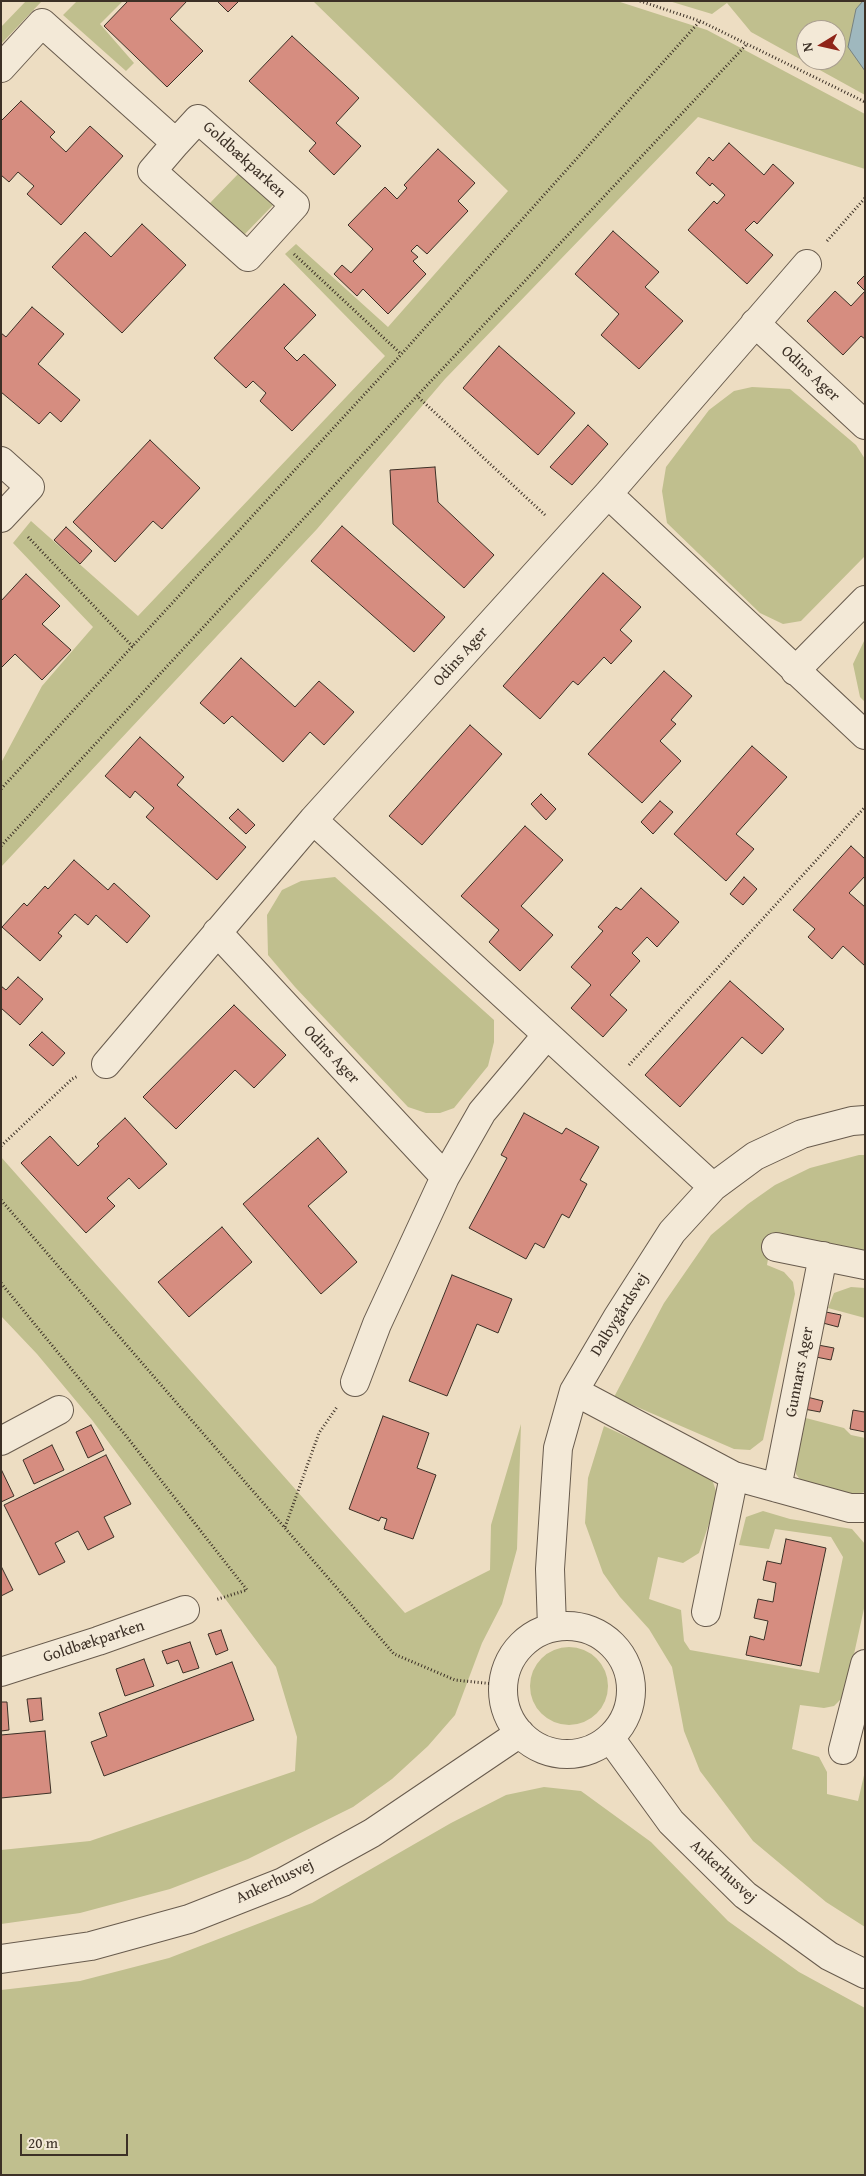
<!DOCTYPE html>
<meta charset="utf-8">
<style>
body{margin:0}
#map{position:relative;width:866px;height:2176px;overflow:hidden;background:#edddc2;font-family:"Gentium Book Plus",serif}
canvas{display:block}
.frame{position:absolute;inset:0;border:2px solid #3c3026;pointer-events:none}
.north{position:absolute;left:796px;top:20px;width:50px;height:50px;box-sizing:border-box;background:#f3e9d7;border:1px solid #aa9f90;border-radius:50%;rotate:261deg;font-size:14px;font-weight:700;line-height:20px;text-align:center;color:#3c3026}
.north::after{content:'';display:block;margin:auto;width:18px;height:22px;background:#8f2418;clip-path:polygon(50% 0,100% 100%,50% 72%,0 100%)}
.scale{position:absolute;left:20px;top:2134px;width:108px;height:22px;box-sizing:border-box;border:2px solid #3c3026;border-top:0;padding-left:6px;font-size:15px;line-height:18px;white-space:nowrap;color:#3c3026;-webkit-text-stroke:4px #f3e9d7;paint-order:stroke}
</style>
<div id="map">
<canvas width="866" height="2176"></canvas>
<div class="frame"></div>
<div class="north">N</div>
<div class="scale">20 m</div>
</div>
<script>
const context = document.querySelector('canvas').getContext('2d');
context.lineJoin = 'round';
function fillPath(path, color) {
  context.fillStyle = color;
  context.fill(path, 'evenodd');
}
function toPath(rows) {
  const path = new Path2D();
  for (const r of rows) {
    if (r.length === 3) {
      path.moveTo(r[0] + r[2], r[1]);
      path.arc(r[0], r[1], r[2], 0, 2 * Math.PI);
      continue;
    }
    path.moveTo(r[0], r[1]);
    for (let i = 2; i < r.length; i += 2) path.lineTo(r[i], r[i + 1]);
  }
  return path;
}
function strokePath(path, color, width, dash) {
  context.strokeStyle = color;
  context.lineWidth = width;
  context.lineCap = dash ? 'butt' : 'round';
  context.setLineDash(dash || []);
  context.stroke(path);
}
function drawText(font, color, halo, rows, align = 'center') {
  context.font = font + ' "Gentium Book Plus",serif';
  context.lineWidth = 4;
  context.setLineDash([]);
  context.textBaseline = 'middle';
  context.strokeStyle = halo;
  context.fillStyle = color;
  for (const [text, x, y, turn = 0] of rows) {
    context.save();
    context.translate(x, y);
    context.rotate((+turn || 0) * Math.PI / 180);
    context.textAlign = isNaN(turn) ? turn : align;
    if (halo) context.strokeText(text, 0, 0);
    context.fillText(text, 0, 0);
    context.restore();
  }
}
const green = toPath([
 [26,1,42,1,1,44,1,27],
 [77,1,123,1,100,24,134,63,126,71,63,15],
 [313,1,617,1,707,30,865,114,865,169,698,117,445,379,317,529,1,867,1,763,42,686,93,627,13,543,31,521,138,616,385,356,285,254,296,244,388,327,508,191],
 [669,1,865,1,865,95,751,32,727,3,712,14],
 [806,30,836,30,836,60,806,60],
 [240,172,274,204,244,235,210,203],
 [752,387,790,389,856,445,865,459,865,556,801,621,783,624,760,613,667,523,662,491,666,467,709,410,734,391],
 [865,639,865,702,860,697,853,664],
 [335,877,494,1020,494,1042,488,1066,454,1108,440,1113,426,1113,408,1107,295,987,268,955,267,915,282,890,301,881],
 [859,1155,865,1155,865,1254,772,1234,767,1265,784,1272,793,1282,795,1294,763,1440,750,1450,734,1449,614,1397,664,1303,711,1235,748,1204,775,1185,810,1168],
 [1,1157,405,1613,490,1570,491,1525,521,1424,517,1549,502,1604,482,1643,455,1715,428,1746,392,1779,353,1807,248,1859,170,1889,80,1913,1,1924,1,1850,90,1841,295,1771,297,1737,276,1667,92,1420,37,1354,1,1316],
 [851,1287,865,1288,865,1318,828,1308,834,1293],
 [802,1417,844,1428,851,1435,865,1438,865,1492,857,1494,816,1492,804,1485,796,1474,795,1464],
 [604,1426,711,1476,718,1497,699,1553,683,1563,658,1557,649,1599,681,1610,684,1641,690,1650,819,1673,843,1557,831,1537,775,1529,769,1549,739,1545,746,1517,763,1511,790,1519,852,1529,865,1544,865,1604,845,1695,834,1706,824,1708,800,1705,792,1749,819,1757,827,1772,827,1794,858,1801,865,1771,865,1927,826,1902,753,1841,700,1771,684,1731,672,1667,649,1629,620,1597,603,1573,585,1523,588,1478],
 [569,1686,39],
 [544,1787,581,1791,651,1842,728,1921,799,1972,865,2008,865,2175,1,2175,1,1990,80,1981,169,1958,312,1903,451,1823,506,1795]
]);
const water = toPath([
 [863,1,865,1,865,71,848,47,856,9,863,1]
]);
const building = toPath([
 [128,1,187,1,170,19,203,51,167,87,104,26,128,1],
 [217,1,239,1,228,12,217,1],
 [292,36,359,98,336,123,361,146,334,175,309,151,316,143,249,81,292,36],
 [21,101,55,132,50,137,66,152,90,126,123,156,61,225,27,194,34,186,18,172,9,182,1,175,1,121,21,101],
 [729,143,764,175,773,164,794,183,757,224,754,221,745,230,773,255,747,284,688,230,714,201,717,204,725,195,712,183,710,186,696,173,709,157,713,161,729,143],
 [438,149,475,183,458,201,468,211,427,254,417,245,411,251,418,257,413,261,426,274,388,314,363,289,357,296,334,274,342,265,351,273,373,249,348,225,385,187,397,199,407,188,404,185,438,149],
 [142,224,186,265,122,333,52,267,85,232,111,257,142,224],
 [613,231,659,272,645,287,683,321,639,369,601,335,619,314,575,274,613,231],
 [865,275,865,339,861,336,843,355,807,321,835,291,851,306,865,291,857,283,865,275],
 [284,284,316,315,284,348,297,361,304,354,336,385,292,431,260,401,266,393,253,381,246,388,214,358,284,284],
 [32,307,64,334,38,364,80,400,61,422,50,412,39,424,1,392,1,333,6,337,32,307],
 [499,346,575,413,538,455,463,388,499,346],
 [588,425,608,444,572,485,550,467,588,425],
 [150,440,200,488,162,529,153,521,115,562,73,522,150,440],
 [435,467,438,502,494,555,464,588,393,524,390,470,435,467],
 [342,526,445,617,414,652,311,561,342,526],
 [66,527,92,551,80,564,54,540,66,527],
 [603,573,641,607,620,630,632,641,611,664,604,657,578,685,573,681,540,719,503,686,603,573],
 [26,574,60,606,42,624,71,650,42,680,15,654,1,668,1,601,26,574],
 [241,658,295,707,319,681,354,712,324,745,310,732,283,762,232,716,224,724,200,703,241,658],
 [664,671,692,696,671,720,676,724,660,741,681,761,642,803,588,754,664,671],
 [470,725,502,754,422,845,389,816,470,725],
 [140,737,184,777,177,785,246,847,217,880,146,817,154,808,135,791,130,798,105,776,140,737],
 [752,746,787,777,736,834,754,849,726,881,674,834,752,746],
 [541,794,556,809,546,820,531,804,541,794],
 [660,801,673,812,653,834,641,822,660,801],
 [238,809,255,825,246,834,229,818,238,809],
 [525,826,563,860,521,906,553,935,520,971,489,942,499,930,461,896,525,826],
 [851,846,865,859,865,876,849,893,865,907,865,966,843,946,832,959,808,937,815,929,793,910,851,846],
 [74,860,108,890,114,883,150,916,127,943,96,915,88,925,75,914,58,933,62,936,40,961,2,927,24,903,27,906,45,886,48,889,74,860],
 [744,877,757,889,743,905,730,894,744,877],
 [641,888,679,922,657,947,647,937,632,953,640,961,610,995,627,1010,603,1037,571,1008,591,985,571,967,603,931,598,927,616,907,621,910,641,888],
 [18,977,43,999,20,1025,1,1008,1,986,6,990,18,977],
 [730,981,784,1029,762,1054,742,1037,680,1107,645,1075,730,981],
 [234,1005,286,1055,254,1088,235,1070,176,1129,143,1097,234,1005],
 [42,1032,65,1053,53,1066,29,1045,42,1032],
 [524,1113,562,1134,566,1128,599,1147,580,1180,587,1184,569,1218,562,1214,544,1248,535,1243,526,1259,469,1228,507,1158,501,1155,524,1113],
 [125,1118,167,1164,139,1189,129,1178,107,1198,115,1206,86,1233,21,1163,50,1136,78,1166,99,1146,97,1144,125,1118],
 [318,1138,347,1172,308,1206,357,1262,321,1294,243,1204,318,1138],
 [222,1227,252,1262,189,1317,158,1282,222,1227],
 [452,1275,512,1299,498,1333,477,1324,447,1396,409,1381,452,1275],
 [826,1312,841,1315,838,1327,823,1323,826,1312],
 [818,1345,834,1348,831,1360,816,1357,818,1345],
 [807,1397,823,1401,820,1412,804,1409,807,1397],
 [865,1409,865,1432,850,1429,853,1410,864,1412,865,1409],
 [383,1416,429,1433,417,1468,436,1475,413,1539,384,1529,387,1519,381,1517,379,1521,349,1509,383,1416],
 [91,1425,104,1450,88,1458,76,1432,91,1425],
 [52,1445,64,1470,34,1484,23,1460,52,1445],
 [106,1455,131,1504,104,1517,114,1537,88,1550,78,1531,55,1543,65,1562,39,1575,4,1505,106,1455],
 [1,1469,14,1496,1,1502,1,1469],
 [786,1539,826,1548,801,1666,746,1655,750,1636,764,1640,768,1621,754,1618,758,1599,773,1602,776,1583,763,1580,767,1561,781,1564,786,1539],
 [1,1566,13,1590,1,1596,1,1566],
 [221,1630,228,1650,216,1655,208,1634,221,1630],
 [190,1642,199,1668,183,1673,178,1660,167,1664,162,1651,190,1642],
 [144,1659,154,1686,125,1696,116,1669,144,1659],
 [232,1662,254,1720,104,1776,91,1742,107,1736,99,1713,232,1662],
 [41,1698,43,1720,30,1722,27,1699,41,1698],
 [1,1702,7,1702,9,1730,1,1731,1,1702],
 [45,1731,51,1793,1,1798,1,1735,45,1731]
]);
const path = toPath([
 [640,1,700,21,865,102],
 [827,241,865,198],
 [294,254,401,354],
 [545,515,417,396,747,44],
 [28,537,133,647],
 [1,789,397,359,700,21],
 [1,846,417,396],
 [629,1065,865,807],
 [1,1146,72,1079,78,1076],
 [1,1200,394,1654,455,1680,504,1685],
 [1,1283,127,1437,247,1590,215,1600],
 [285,1527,319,1433,337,1407]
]);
const minor = toPath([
 [1,68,42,23,176,143,152,171,248,257,295,205,198,119,176,143],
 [755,323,865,425],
 [1,461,30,487,1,518],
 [608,494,865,735],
 [795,671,865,600],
 [313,820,713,1187],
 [217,932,445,1177],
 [106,1064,313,820,608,494,807,264],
 [776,1247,865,1265],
 [355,1382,377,1324,445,1177,482,1112,546,1036],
 [574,1391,734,1476,850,1508,865,1508],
 [1,1441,59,1410],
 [777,1488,823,1256],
 [706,1612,734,1476],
 [567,1690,64],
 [552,1627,550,1569,558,1448,574,1391,617,1318,672,1232,713,1187,755,1156,802,1134,852,1121,865,1120],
 [1,1672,98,1641,185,1610],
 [610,1738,671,1822,745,1895,829,1956,865,1974],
 [843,1750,865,1664],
 [1,1959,91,1946,189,1919,283,1882,372,1833,520,1733]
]);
const streetNames = [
 ["Goldbækparken",244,160,42],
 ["Odins Ager",810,374,43],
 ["Odins Ager",461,657,-48],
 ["Odins Ager",331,1055,47],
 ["Dalbygårdsvej",620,1315,-58],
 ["Gunnars Ager",800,1372,-79],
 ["Goldbækparken",94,1642,-18],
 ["Ankerhusvej",723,1872,43],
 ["Ankerhusvej",275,1882,-25]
];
fillPath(green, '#c0bf8e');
fillPath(water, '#9fb8be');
strokePath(water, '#778281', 1);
fillPath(building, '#d68d80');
strokePath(building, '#3c3026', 1);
strokePath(minor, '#685b4d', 30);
strokePath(path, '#3c3026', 3, [1, 2.5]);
strokePath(minor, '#f3e9d7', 28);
drawText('16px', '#3c3026', '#f3e9d7', streetNames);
</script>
